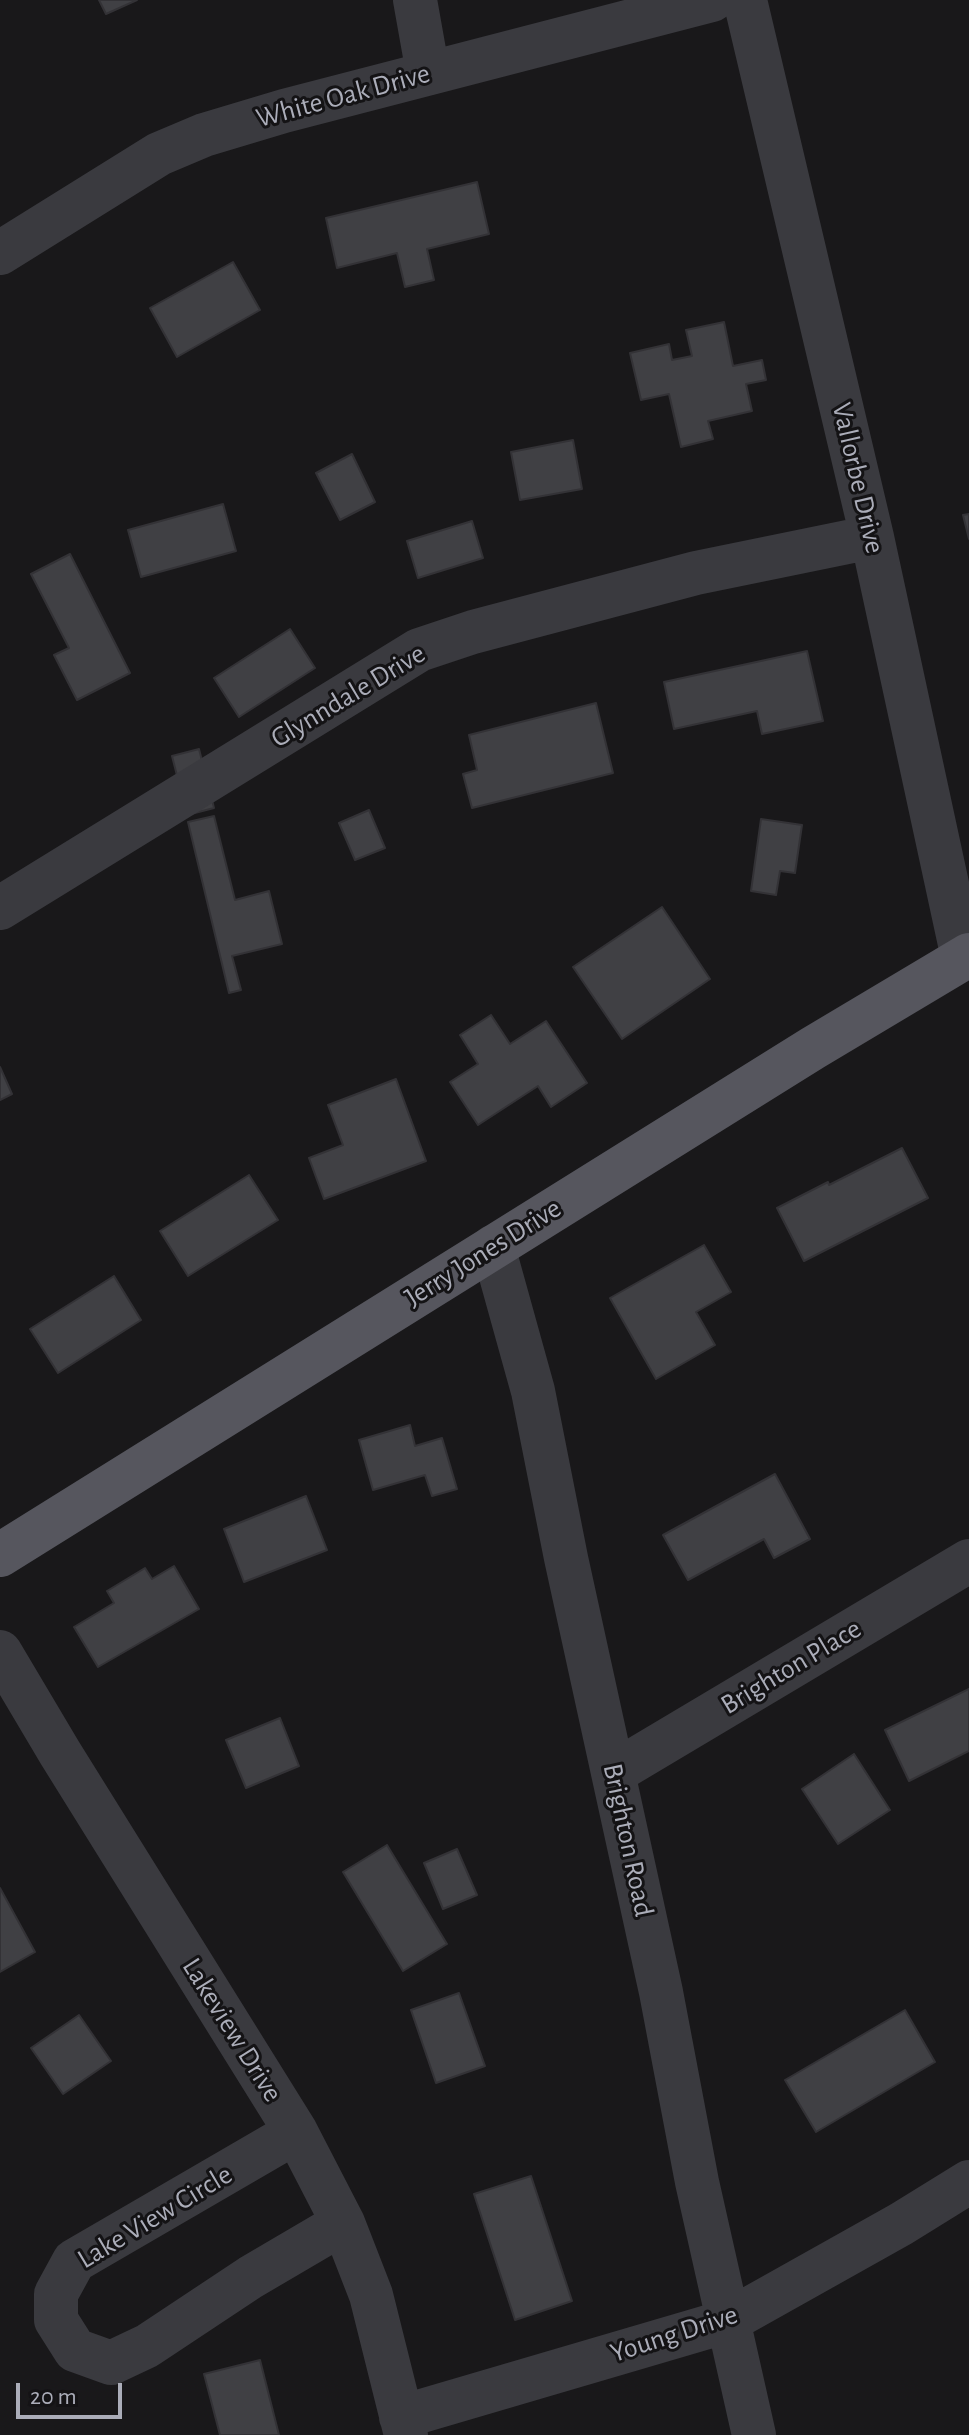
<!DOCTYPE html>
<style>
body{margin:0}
#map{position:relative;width:969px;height:2435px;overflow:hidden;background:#19181a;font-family:"Alegreya Sans",sans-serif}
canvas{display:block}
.scale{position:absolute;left:16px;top:2383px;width:106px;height:36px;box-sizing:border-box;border:4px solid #abadb9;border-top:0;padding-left:10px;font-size:24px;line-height:28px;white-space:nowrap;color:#abadb9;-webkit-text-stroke:6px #141315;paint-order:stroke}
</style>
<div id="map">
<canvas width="969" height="2435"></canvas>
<div class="scale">20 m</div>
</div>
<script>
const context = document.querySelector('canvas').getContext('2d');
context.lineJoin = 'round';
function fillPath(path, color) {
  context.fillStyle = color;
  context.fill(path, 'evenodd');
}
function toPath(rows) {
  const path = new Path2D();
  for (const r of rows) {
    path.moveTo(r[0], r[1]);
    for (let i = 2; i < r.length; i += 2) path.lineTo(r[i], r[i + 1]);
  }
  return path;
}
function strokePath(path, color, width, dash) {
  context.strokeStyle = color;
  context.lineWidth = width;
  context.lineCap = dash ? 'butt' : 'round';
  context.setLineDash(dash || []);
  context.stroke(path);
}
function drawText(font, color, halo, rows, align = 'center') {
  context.font = font + ' "Alegreya Sans",sans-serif';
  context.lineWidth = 6;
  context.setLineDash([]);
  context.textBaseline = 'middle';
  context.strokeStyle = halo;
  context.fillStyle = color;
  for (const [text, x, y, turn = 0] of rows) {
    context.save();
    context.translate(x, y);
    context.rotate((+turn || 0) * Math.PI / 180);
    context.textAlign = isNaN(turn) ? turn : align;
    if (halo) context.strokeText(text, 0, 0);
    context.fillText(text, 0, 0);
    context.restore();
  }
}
const building = toPath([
 [99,0,137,0,106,14,99,0],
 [477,182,489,234,427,249,434,280,405,287,397,253,337,268,326,218,477,182],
 [233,262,260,310,177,357,150,308,233,262],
 [724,322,733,366,762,360,766,380,746,384,752,411,708,421,713,439,681,447,669,394,641,400,630,353,669,344,672,360,692,356,686,330,724,322],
 [573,440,582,489,520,500,511,452,573,440],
 [352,454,375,502,340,520,316,473,352,454],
 [223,504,236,551,141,577,128,530,223,504],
 [969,514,969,539,963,515,969,514],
 [472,521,483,558,418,578,407,541,472,521],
 [70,554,130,673,77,700,54,655,69,648,31,574,70,554],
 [290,629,315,668,239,717,214,678,290,629],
 [807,651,823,721,762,734,757,711,674,729,664,682,807,651],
 [596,703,613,773,472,808,463,774,477,770,469,735,596,703],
 [199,749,214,808,187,815,172,756,199,749],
 [369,810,385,848,355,860,339,823,369,810],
 [214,816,235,900,269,891,282,944,232,956,241,990,229,993,188,822,214,816],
 [761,819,802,825,795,873,780,871,776,895,751,891,761,819],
 [662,907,710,979,622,1039,573,967,662,907],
 [491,1015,510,1044,546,1021,587,1083,551,1107,538,1086,478,1125,450,1082,478,1064,460,1035,491,1015],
 [0,1067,12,1094,0,1100,0,1067],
 [396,1079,426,1161,324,1199,309,1158,343,1145,328,1105,396,1079],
 [902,1148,928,1198,804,1261,777,1208,828,1182,829,1185,902,1148],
 [249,1175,278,1220,188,1276,160,1231,249,1175],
 [704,1245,731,1292,696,1312,715,1345,656,1379,610,1298,704,1245],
 [114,1276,141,1320,58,1373,30,1329,114,1276],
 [410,1425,415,1446,442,1438,457,1489,432,1496,425,1475,373,1490,359,1440,410,1425],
 [775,1474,810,1539,774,1558,764,1539,688,1580,663,1535,775,1474],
 [306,1496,327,1550,244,1582,224,1529,306,1496],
 [174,1566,199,1609,98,1667,74,1627,114,1603,107,1591,145,1568,152,1579,174,1566],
 [969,1689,969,1751,909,1781,885,1730,969,1689],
 [280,1718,299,1766,246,1788,226,1740,280,1718],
 [854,1754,890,1810,838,1844,802,1789,854,1754],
 [387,1845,447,1944,403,1971,343,1872,387,1845],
 [457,1849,477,1895,443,1909,424,1863,457,1849],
 [0,1888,35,1952,0,1972,0,1888],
 [459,1993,485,2066,436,2083,411,2010,459,1993],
 [905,2010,935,2062,816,2132,785,2080,905,2010],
 [79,2015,111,2061,63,2094,31,2048,79,2015],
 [531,2176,572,2301,515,2320,474,2194,531,2176],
 [260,2360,279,2435,220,2435,204,2374,260,2360]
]);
const minor = toPath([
 [415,0,428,73],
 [745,0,872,537,963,958],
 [0,253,159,154,204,135,284,111,712,0],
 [0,908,419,650,473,632,696,573,872,537],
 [493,1247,533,1391,566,1558,661,1992,697,2182,754,2435],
 [0,1652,60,1753,296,2132,343,2223,371,2295,406,2435],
 [613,1773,969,1561],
 [296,2132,74,2261,56,2294,56,2320,75,2350,111,2363,147,2346,251,2277,343,2223],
 [401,2417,728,2321,901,2224,969,2182]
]);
const major = toPath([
 [0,1555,813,1048,969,955]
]);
const streetNames = [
 ["White Oak Drive",343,96,-15],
 ["Vallorbe Drive",858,478,77],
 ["Glynndale Drive",348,696,-31],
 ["Jerry Jones Drive",483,1253,-32],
 ["Brighton Place",791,1667,-31],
 ["Brighton Road",628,1840,78],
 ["Lakeview Drive",232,2030,58],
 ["Lake View Circle",155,2217,-31],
 ["Young Drive",674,2334,-18]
];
fillPath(building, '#404044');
strokePath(building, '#333236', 2);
strokePath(minor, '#3a3a3f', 44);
strokePath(major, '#56565e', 44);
drawText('28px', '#abadb9', '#141315', streetNames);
</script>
